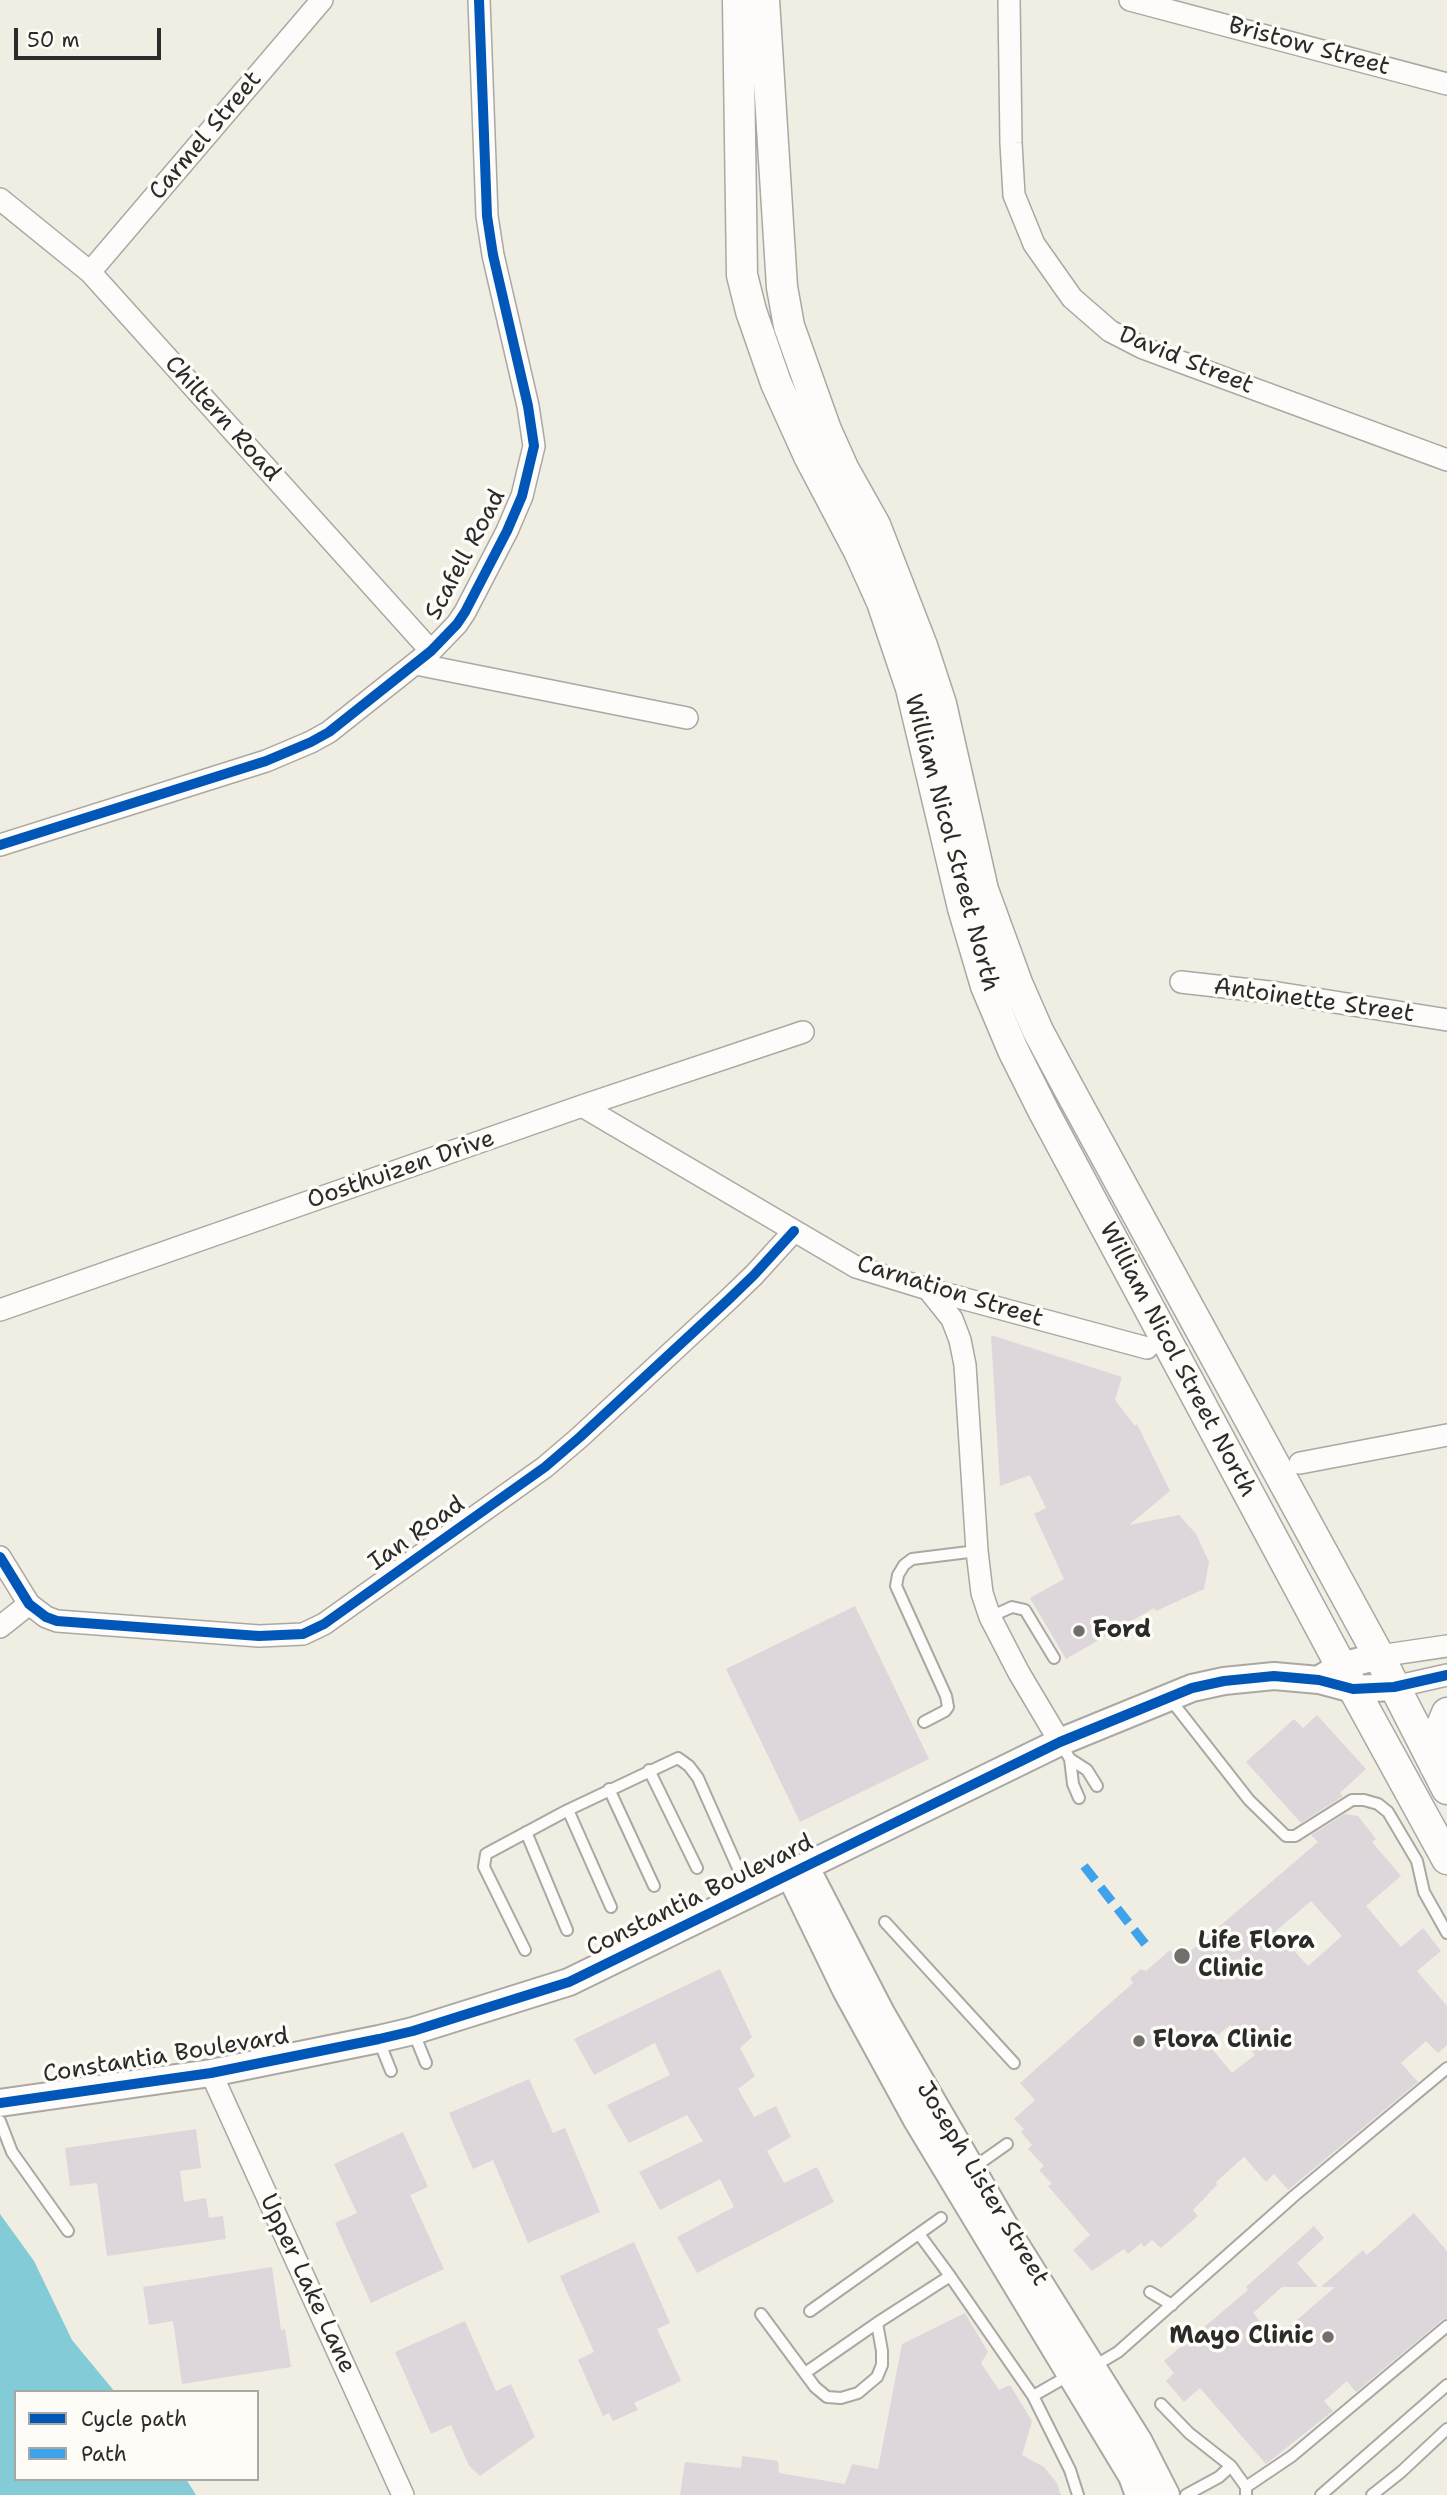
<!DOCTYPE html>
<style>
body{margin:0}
#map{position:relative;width:1447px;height:2495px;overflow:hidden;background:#f0ede3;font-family:"Shantell Sans",sans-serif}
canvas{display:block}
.legend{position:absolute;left:14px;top:2390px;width:245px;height:91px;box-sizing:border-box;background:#fdfcf7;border:2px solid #a9a8a5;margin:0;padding:9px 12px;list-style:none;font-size:21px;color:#2b2b2b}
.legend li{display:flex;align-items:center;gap:14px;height:35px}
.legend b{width:35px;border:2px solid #a9a8a5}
.scale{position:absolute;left:14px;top:28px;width:147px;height:32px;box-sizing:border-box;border:4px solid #2b2b2b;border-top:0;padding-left:9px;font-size:21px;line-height:24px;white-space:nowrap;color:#2b2b2b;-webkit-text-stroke:5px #fdfcf7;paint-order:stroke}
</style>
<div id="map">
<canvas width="1447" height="2495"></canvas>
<ul class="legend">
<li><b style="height:9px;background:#0057b8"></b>Cycle path</li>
<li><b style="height:9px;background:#3ea3eb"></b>Path</li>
</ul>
<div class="scale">50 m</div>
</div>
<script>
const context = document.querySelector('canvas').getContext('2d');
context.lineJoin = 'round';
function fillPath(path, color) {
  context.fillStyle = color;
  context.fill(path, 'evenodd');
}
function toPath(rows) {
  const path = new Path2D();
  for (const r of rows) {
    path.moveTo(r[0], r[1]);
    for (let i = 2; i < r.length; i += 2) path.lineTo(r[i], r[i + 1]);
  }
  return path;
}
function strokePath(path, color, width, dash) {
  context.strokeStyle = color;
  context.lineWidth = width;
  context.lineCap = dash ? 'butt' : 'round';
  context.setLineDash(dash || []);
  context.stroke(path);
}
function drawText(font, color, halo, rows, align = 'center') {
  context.font = font + ' "Shantell Sans",sans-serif';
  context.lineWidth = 7;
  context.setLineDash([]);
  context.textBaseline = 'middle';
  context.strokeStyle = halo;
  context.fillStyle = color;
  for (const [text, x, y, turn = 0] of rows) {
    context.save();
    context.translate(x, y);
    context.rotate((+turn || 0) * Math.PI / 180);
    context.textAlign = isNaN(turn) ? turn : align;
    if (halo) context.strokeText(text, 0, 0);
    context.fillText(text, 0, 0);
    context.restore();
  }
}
const water = toPath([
 [0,2214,34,2261,72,2340,115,2392,16,2392,16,2479,186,2479,196,2495,0,2495]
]);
const building = toPath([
 [991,1335,1122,1377,1115,1400,1135,1426,1137,1424,1170,1491,1129,1525,1179,1515,1196,1534,1209,1562,1204,1589,1156,1611,1154,1608,1066,1659,1030,1598,1064,1579,1034,1514,1046,1508,1030,1475,1000,1486],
 [855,1606,929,1759,800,1822,726,1669],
 [1317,1715,1366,1769,1340,1793,1343,1796,1301,1823,1246,1762,1294,1719,1303,1728],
 [1345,1814,1358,1816,1376,1839,1372,1842,1401,1876,1366,1906,1401,1947,1423,1928,1441,1951,1417,1971,1447,2006,1447,2045,1438,2053,1426,2041,1401,2063,1418,2082,1288,2190,1274,2174,1266,2182,1244,2157,1216,2182,1217,2185,1193,2210,1198,2216,1161,2248,1152,2240,1144,2247,1141,2243,1128,2254,1124,2249,1092,2271,1073,2250,1090,2235,1048,2186,1052,2184,1039,2170,1044,2166,1028,2149,1032,2145,1021,2132,1024,2129,1014,2119,1035,2100,1020,2083,1133,1983,1130,1978,1141,1969,1146,1971,1170,1950,1179,1961,1318,1842,1311,1835],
 [1311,1901,1342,1936,1308,1966,1276,1931],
 [1230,2025,1255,2055,1232,2073,1208,2044],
 [720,1969,752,2037,740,2048,755,2076,738,2089,754,2117,776,2106,791,2137,767,2151,784,2183,817,2167,834,2202,697,2273,677,2237,734,2207,720,2179,660,2210,639,2172,703,2141,687,2115,629,2143,607,2105,670,2075,655,2043,594,2075,574,2039],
 [529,2079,553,2133,565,2128,600,2212,528,2243,493,2160,473,2169,449,2113],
 [196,2129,201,2168,180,2171,184,2202,206,2198,209,2218,223,2216,226,2239,107,2256,97,2183,70,2186,65,2148],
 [403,2132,428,2187,410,2195,444,2269,371,2303,335,2223,357,2213,334,2164],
 [1414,2213,1447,2251,1447,2318,1442,2320,1356,2392,1347,2381,1324,2401,1333,2411,1266,2464,1200,2388,1184,2402,1166,2381,1174,2373,1164,2361,1248,2290,1246,2287,1314,2226,1324,2238,1297,2263,1318,2287,1282,2287,1253,2313,1275,2339,1335,2287,1321,2287,1363,2250,1367,2255],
 [634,2242,670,2323,657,2329,681,2381,634,2403,638,2410,613,2421,609,2413,603,2416,578,2360,594,2352,560,2276],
 [272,2267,281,2330,285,2329,291,2367,182,2384,173,2321,149,2325,143,2287],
 [965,2313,988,2352,981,2363,999,2390,1010,2385,1032,2421,1022,2455,1044,2467,1057,2483,1061,2495,680,2495,685,2462,741,2468,742,2456,778,2461,779,2473,845,2484,852,2464,878,2469,902,2344],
 [465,2321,496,2391,511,2384,535,2437,480,2476,469,2466,451,2425,431,2434,395,2352]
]);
const service = toPath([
 [990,1617,1012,1607,1025,1610,1054,1658],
 [1170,1699,1249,1800,1286,1836,1295,1836,1352,1800,1364,1800,1378,1804,1388,1812,1417,1861,1424,1892,1447,1933],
 [924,1722,945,1711,948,1707,946,1696,896,1586,898,1575,904,1565,912,1559,977,1551],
 [1060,1742,1070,1759,1073,1784,1079,1798],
 [1070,1759,1087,1770,1097,1786],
 [649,1770,697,1868],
 [609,1789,654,1886],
 [568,1810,611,1907],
 [526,1832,567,1930],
 [885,1922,1014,2063],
 [525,1950,484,1867,486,1854,568,1810,678,1758,689,1766,698,1778,749,1893],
 [413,2031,426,2063],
 [379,2041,391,2071],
 [0,2121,12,2152,68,2231],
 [973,2168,1007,2144],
 [919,2234,950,2276],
 [1150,2292,1172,2305],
 [810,2311,941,2218],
 [761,2314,815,2387,827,2397,841,2398,858,2393,877,2377,882,2365,882,2351,877,2323],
 [1091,2368,1118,2352,1294,2196,1447,2068],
 [805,2373,877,2323,950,2276,1033,2396],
 [1071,2378,1061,2380,1033,2396,1070,2470,1078,2495],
 [1161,2404,1189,2433,1231,2466,1246,2487,1246,2495],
 [1246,2487,1292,2456,1447,2326],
 [1186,2495,1219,2477,1231,2466],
 [1321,2495,1447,2385],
 [1372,2495,1401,2472,1447,2429]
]);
const minor = toPath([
 [1009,0,1011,143,1014,195,1034,244,1072,298,1110,331,1143,348,1447,460],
 [1130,0,1447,84],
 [0,199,90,272,431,651],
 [90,272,322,0],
 [416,664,687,718],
 [0,845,266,761,311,742,329,732,431,651,457,624,465,612,507,531,522,496,534,446,528,406,493,255,487,216,479,0],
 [1181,982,1278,993,1447,1020],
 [582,1106,856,1267,928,1289,1147,1348],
 [928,1289,952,1319,960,1340,965,1365,977,1551,982,1593,990,1617,1019,1673,1060,1742],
 [0,1310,582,1106,803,1032],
 [1300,1463,1447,1435],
 [0,1557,29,1604,46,1617,57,1621,259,1636,303,1634,324,1624,545,1467,580,1437,728,1300,754,1275,794,1231],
 [0,1627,29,1604],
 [1379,1656,1447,1646],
 [1394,1687,1447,1675],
 [211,2073,403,2495]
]);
const tertiary = toPath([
 [1323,1677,1341,1666,1379,1656],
 [806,1868,881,2013,1015,2244,1139,2442,1166,2495],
 [796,1887,846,1990,917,2120,1132,2476,1139,2495],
 [0,2103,211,2073,379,2039,413,2031,569,1982,1060,1742,1192,1688,1224,1681,1274,1676,1319,1680,1353,1689,1394,1687]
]);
const secondary = toPath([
 [738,0,742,275,751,311,776,383,809,456,859,551,882,602,911,688,963,908,986,986,1013,1050,1044,1112,1347,1677,1447,1859],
 [764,0,782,287,789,326,826,430,843,468,875,525,922,646,941,704,983,890,1017,983,1038,1031,1068,1087,1379,1656,1447,1789],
 [1435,1766,1437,1737,1447,1713]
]);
const quiet = toPath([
 [1084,1866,1150,1950]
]);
const cycleway = toPath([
 [0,845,266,761,311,742,329,732,431,651,457,624,465,612,507,531,522,496,534,446,528,406,493,255,487,216,479,0],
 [0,1557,29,1604,46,1617,57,1621,259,1636,303,1634,324,1624,545,1467,580,1437,728,1300,754,1275,794,1231],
 [0,2103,211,2073,379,2039,413,2031,569,1982,1060,1742,1192,1688,1224,1681,1274,1676,1319,1680,1353,1689,1394,1687,1447,1675]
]);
const markers = [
 [1079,1631,7,"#706f6b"],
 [1182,1956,9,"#706f6b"],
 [1139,2041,7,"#706f6b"],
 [1328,2337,7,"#706f6b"]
];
const streetNames = [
 ["Bristow Street",1309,47,15],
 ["Carmel Street",206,136,-50],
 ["David Street",1186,361,22],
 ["Chiltern Road",222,419,48],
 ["Scafell Road",466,555,-62],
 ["William Nicol Street North",951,843,75],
 ["Antoinette Street",1314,1001,8],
 ["Oosthuizen Drive",401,1170,-19],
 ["Carnation Street",950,1292,17],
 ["William Nicol Street North",1177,1360,62],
 ["Ian Road",417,1534,-35],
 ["Constantia Boulevard",700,1896,-26],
 ["Constantia Boulevard",166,2056,-9],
 ["Joseph Lister Street",982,2184,59],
 ["Upper Lake Lane",307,2284,65]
];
const poiNames = [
 ["Ford",1093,1631],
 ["Life Flora",1198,1942],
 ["Clinic",1198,1970],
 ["Flora Clinic",1153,2041],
 ["Mayo Clinic",1314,2337,"right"]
];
fillPath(water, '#84cbd8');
fillPath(building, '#ddd7db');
strokePath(service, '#a9a8a2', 14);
strokePath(minor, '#a9a8a2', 24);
strokePath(tertiary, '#a9a8a2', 30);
strokePath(secondary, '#a9a8a2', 33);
strokePath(service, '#fdfcfb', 10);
strokePath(minor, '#fdfcfb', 21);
strokePath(tertiary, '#fdfcfb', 26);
strokePath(secondary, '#fdfcfb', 30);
strokePath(quiet, '#3ea3eb', 9, [18, 9]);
strokePath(cycleway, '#0057b8', 10);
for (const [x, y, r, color] of markers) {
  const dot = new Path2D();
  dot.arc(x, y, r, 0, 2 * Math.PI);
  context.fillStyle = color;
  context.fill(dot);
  strokePath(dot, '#fdfcf7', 2.5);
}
drawText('24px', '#2b2b2b', '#fdfcf7', streetNames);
drawText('bold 24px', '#2b2b2b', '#fdfcf7', poiNames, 'left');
</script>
